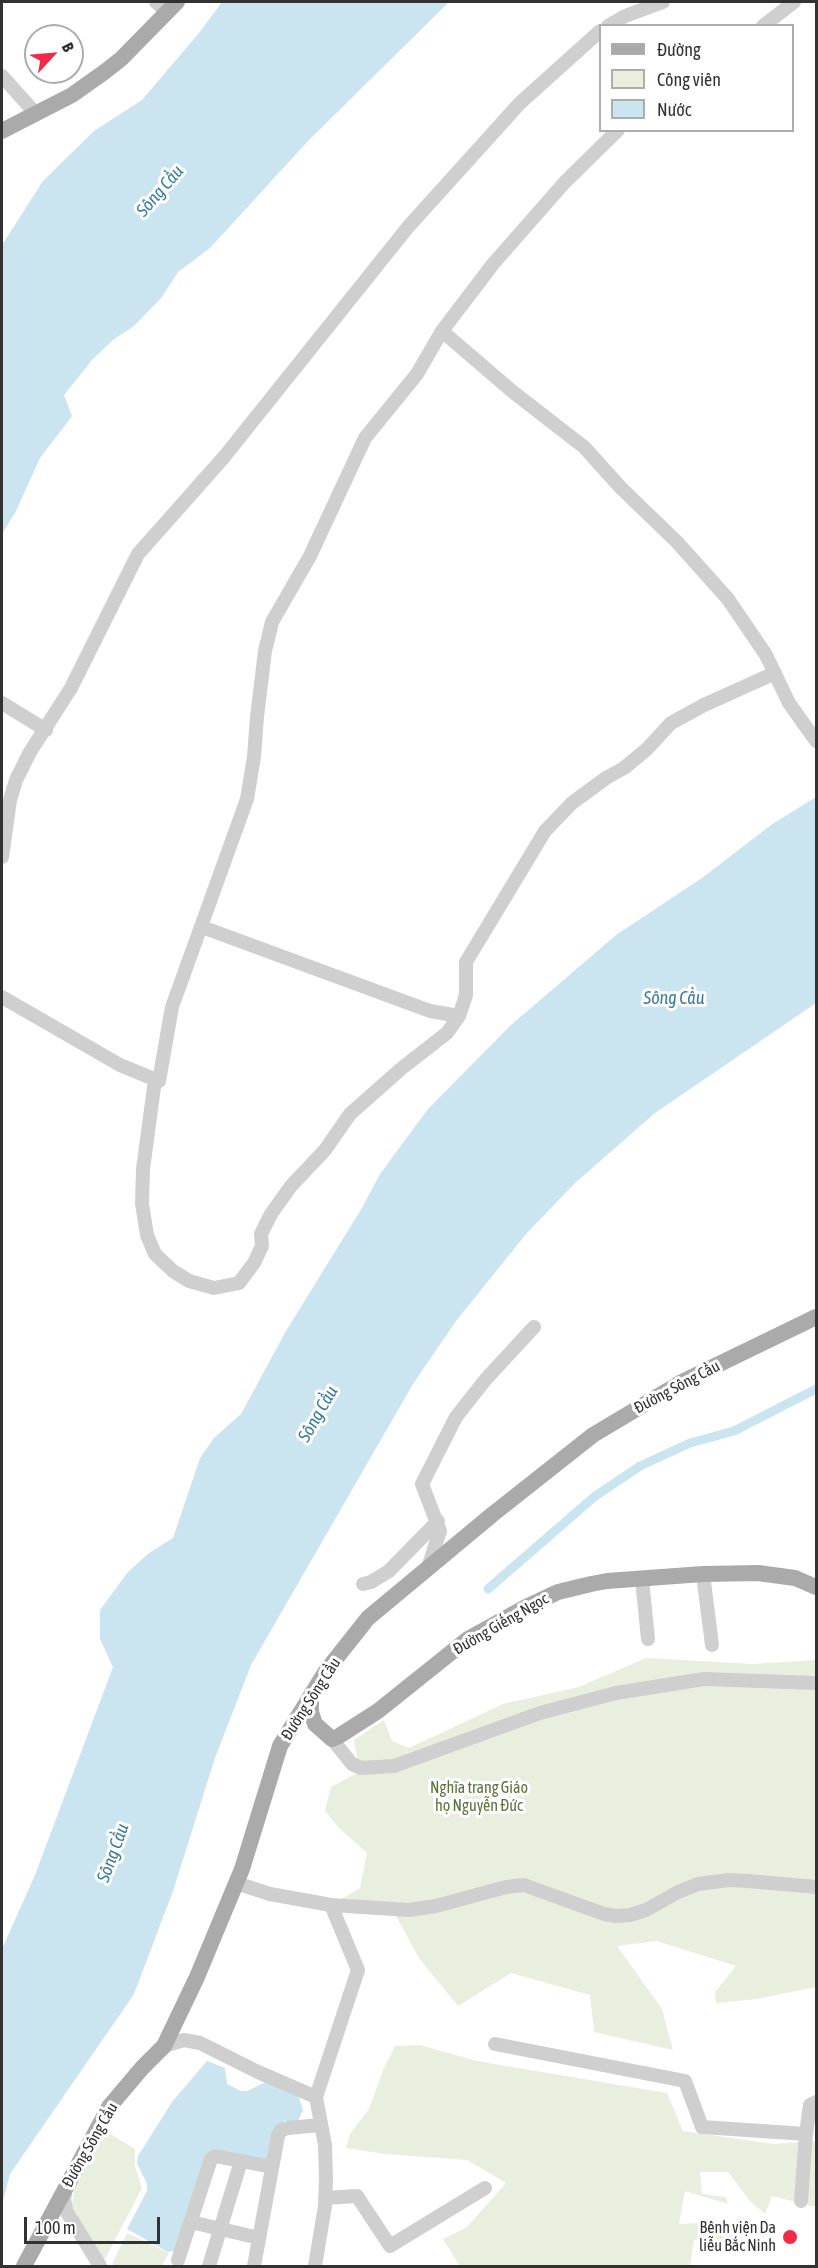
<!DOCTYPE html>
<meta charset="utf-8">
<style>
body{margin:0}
#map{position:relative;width:818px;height:2268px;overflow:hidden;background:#fff;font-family:"Asap Condensed",sans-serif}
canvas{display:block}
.frame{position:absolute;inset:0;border:3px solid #323232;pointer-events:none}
.legend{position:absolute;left:599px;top:24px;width:195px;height:108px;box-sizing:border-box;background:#fff;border:2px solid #adadad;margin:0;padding:8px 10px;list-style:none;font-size:18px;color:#323232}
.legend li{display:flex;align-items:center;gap:12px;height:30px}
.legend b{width:30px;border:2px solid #adadad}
.north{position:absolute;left:24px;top:24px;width:60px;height:60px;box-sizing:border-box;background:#fff;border:2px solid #adadad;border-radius:50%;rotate:64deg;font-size:16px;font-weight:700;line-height:24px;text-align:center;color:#323232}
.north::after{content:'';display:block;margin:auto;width:21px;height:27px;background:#f42847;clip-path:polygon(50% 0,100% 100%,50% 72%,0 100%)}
.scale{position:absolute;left:24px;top:2217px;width:136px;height:27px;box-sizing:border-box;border:3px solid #323232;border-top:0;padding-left:8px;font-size:18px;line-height:21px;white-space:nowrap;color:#323232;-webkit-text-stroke:4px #fff;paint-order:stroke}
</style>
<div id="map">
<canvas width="818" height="2268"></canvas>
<div class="frame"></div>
<ul class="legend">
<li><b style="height:8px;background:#aaa"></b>Đường</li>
<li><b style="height:16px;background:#e9efdf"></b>Công viên</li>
<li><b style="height:16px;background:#cae4f0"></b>Nước</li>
</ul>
<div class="north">B</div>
<div class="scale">100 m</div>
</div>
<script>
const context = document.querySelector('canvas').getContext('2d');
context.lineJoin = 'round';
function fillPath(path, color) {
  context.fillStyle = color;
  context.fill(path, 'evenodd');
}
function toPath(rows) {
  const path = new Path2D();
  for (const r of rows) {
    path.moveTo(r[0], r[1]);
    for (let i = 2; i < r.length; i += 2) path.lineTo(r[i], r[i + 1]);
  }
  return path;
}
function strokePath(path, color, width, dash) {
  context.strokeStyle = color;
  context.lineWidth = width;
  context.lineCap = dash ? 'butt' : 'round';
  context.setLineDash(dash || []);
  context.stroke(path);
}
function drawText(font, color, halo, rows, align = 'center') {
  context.font = font + ' "Asap Condensed",sans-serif';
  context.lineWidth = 6;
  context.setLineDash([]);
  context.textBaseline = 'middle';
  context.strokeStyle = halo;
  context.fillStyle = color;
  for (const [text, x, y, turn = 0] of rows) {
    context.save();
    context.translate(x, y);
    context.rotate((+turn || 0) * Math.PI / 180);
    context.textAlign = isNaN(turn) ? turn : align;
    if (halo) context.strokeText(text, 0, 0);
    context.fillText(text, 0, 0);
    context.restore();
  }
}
const green = toPath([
 [646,1658,752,1664,816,1660,816,1987,757,1999,716,2003,715,1992,736,1966,657,1941,617,1946,662,2009,673,2050,594,2032,590,1995,511,1973,458,2006,419,1958,391,1907,340,1900,360,1888,367,1853,339,1828,325,1811,331,1787,359,1772,354,1740,384,1720,392,1741,409,1748,503,1704,579,1687],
 [420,2045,477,2061,667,2093,683,2131,773,2144,816,2141,816,2207,772,2196,765,2214,750,2201,728,2172,700,2172,702,2194,726,2197,728,2204,685,2191,679,2224,746,2221,735,2250,694,2240,690,2266,460,2266,443,2239,467,2227,506,2183,467,2160,384,2154,346,2148,350,2134,369,2109,383,2070,395,2046],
 [102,2129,135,2149,135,2166,142,2188,104,2261,82,2226,72,2204,76,2179],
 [127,2233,169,2253,162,2266,117,2266,112,2264]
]);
const water = toPath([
 [222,2,449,2,308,141,210,248,178,272,162,297,134,326,114,339,92,360,64,395,72,416,40,458,16,511,2,534,2,245,43,181,94,131,142,100,199,33],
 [816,797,816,1003,655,1113,575,1183,526,1234,456,1321,413,1384,251,1665,215,1758,173,1891,134,1994,10,2174,2,2205,2,1949,35,1875,113,1667,100,1639,100,1610,128,1572,149,1553,173,1538,200,1458,214,1438,241,1414,286,1331,362,1208,380,1174,428,1109,511,1025,616,935,702,878,771,825],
 [207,2061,225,2068,227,2084,241,2091,247,2091,268,2081,299,2097,303,2110,298,2121,284,2121,278,2127,271,2161,216,2152,177,2250,168,2252,127,2229,147,2191,147,2184,137,2163,138,2156,172,2102]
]);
const canal = toPath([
 [488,1589,594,1497,640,1466,690,1443,734,1431,816,1389]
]);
const minor = toPath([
 [156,2,167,12],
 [608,26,625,16,663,2],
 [763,26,794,2],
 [2,76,36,114],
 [442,331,513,392,584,447,621,488,677,542,728,599,766,655,789,703,816,741],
 [2,703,46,730],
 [2,857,10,800,16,780,30,752,71,688,138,554,224,457,408,227,520,103,600,31],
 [202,927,430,1011,459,1016],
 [2,997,120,1065,159,1081,172,1007,247,799,254,757,257,717,265,651,272,622,310,556,365,438,417,374,442,331,493,264,565,182,618,130],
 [155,1080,143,1169,142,1204,147,1235,155,1254,173,1271,189,1281,214,1288,239,1283,254,1263,262,1246,261,1234,271,1214,291,1186,325,1150,350,1114,402,1068,447,1033,459,1016,466,995,466,962,545,831,572,803,606,778,624,768,647,749,671,723,704,705,775,673],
 [428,1568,440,1531,422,1484,456,1417,486,1379,534,1327],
 [703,1574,712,1645],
 [642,1579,648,1639],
 [363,1584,371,1582,389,1571,438,1521],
 [332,1739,352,1764,361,1768,394,1766,540,1713,616,1693,704,1679,816,1683],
 [236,1883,270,1894,331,1905,409,1910,436,1906,506,1887,524,1885,604,1914,616,1916,630,1915,646,1910,678,1892,698,1884,729,1880,748,1881,816,1887],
 [495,2044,685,2081,702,2127,806,2134],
 [164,2046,184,2040,200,2043,258,2072,316,2097,325,2145,326,2178,325,2206,315,2266],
 [316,2097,358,1970,331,1905],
 [66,2187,64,2200,67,2212,100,2266],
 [325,2198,357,2196,390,2246,485,2188],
 [801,2201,806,2134,810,2105,816,2102],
 [191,2222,259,2238],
 [178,2260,211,2159,215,2156,272,2167],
 [209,2266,241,2161],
 [254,2266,278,2136,281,2130,288,2128,320,2125]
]);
const major = toPath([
 [2,131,72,95,103,73,121,59,177,2],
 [311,1697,311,1712,315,1724,332,1739,339,1736,378,1711,468,1639,526,1607,558,1592,591,1584,607,1581,703,1574,758,1573,795,1578,816,1587],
 [24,2266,109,2107,142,2068,164,2046,197,1977,242,1869,280,1746,326,1671,368,1618,493,1514,593,1435,680,1383,816,1317]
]);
const markers = [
 [790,2237,8,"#f42847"]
];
const streetNames = [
 ["Đường Sông Cầu",677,1387,-28],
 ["Đường Giếng Ngọc",501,1624,-30],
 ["Đường Sông Cầu",311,1699,-57],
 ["Đường Sông Cầu",90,2145,-60]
];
const parkNames = [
 ["Nghĩa trang Giáo",479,1788],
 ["họ Nguyễn Đức",479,1806]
];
const poiNames = [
 ["Bệnh viện Da",776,2228],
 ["liễu Bắc Ninh",776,2246]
];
const waterNames = [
 ["Sông Cầu",160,191,-49],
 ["Sông Cầu",674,998],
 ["Sông Cầu",318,1414,-60],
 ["Sông Cầu",113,1853,-70]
];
fillPath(green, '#e9efdf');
fillPath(water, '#cae4f0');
strokePath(canal, '#cae4f0', 9);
strokePath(minor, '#cfcfcf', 14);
strokePath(major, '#aaa', 16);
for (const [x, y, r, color] of markers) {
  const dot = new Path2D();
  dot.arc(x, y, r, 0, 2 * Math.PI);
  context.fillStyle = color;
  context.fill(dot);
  strokePath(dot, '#fff', 2);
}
drawText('16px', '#323232', '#fff', streetNames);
drawText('16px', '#59723a', '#fff', parkNames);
drawText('16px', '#323232', '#fff', poiNames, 'right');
drawText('italic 18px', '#377d9c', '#fff', waterNames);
</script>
